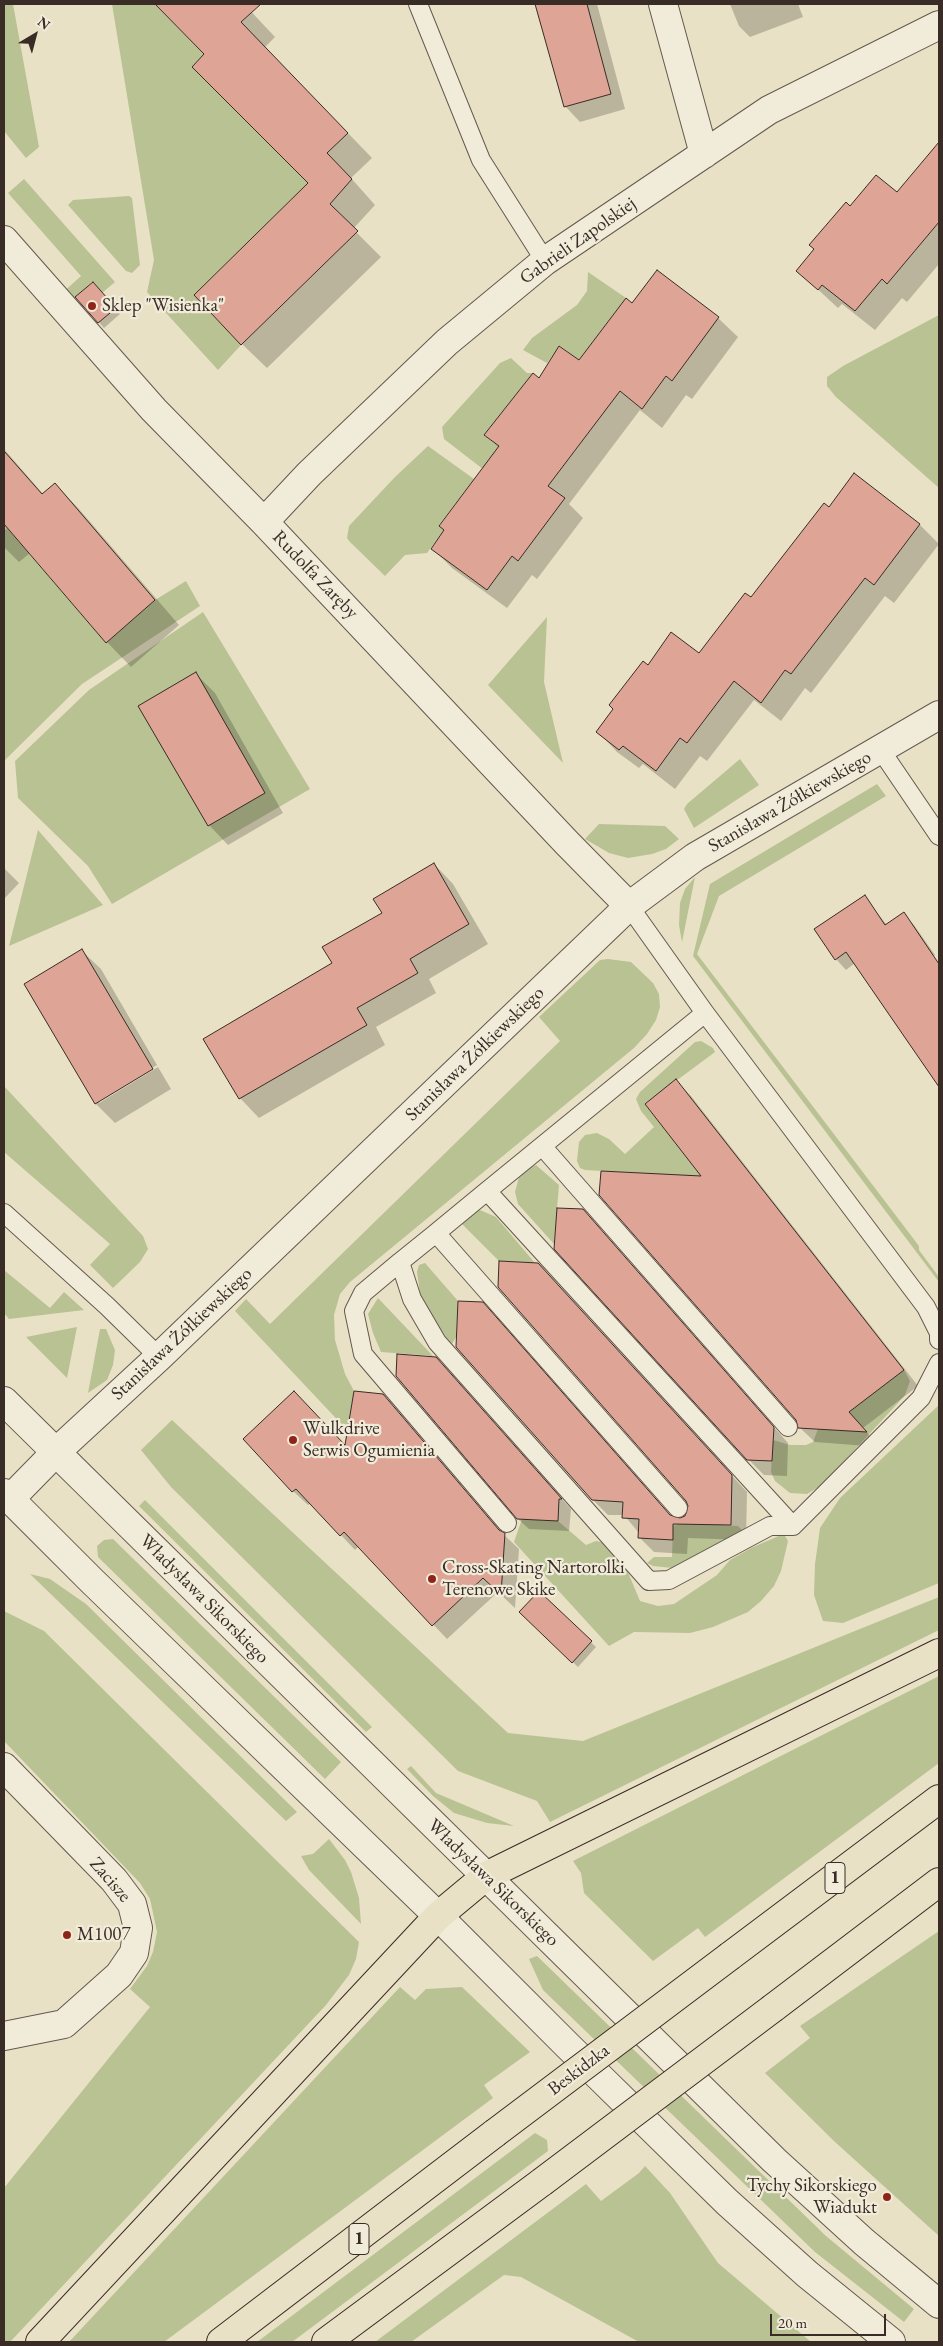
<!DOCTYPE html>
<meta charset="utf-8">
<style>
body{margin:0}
#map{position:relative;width:943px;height:2346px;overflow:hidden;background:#e9e1c5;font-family:"EB Garamond",serif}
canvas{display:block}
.frame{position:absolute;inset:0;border:5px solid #392b26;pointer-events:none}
.north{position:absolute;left:10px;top:10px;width:50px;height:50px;-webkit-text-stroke:4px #f1ecd9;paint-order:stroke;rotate:37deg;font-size:14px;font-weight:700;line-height:20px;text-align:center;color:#392b26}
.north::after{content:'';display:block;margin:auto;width:18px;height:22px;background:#392b26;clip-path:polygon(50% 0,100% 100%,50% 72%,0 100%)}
.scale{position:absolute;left:770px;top:2314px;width:116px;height:22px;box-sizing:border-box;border:2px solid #392b26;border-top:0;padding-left:6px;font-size:15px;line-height:18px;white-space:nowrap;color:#392b26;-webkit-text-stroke:4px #f1ecd9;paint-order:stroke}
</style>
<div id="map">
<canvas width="943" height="2346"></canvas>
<div class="frame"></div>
<div class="north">N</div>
<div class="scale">20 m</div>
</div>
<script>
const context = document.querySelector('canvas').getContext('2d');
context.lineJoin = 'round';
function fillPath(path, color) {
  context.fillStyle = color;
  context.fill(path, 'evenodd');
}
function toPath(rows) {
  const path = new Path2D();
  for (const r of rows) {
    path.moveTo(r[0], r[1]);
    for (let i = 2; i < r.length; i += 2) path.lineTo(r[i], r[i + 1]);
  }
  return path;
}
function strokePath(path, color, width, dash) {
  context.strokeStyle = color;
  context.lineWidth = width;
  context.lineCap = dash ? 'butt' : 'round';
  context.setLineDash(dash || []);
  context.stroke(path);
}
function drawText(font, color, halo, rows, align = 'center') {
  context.font = font + ' "EB Garamond",serif';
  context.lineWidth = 4.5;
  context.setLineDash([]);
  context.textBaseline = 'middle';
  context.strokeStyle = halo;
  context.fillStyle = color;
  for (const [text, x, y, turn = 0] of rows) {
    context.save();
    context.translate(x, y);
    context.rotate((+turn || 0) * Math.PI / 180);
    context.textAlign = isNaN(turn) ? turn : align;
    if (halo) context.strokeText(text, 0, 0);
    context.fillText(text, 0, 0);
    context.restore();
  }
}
const green = toPath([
 [4,4,13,4,39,147,26,158,4,131],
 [112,4,155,4,204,54,192,67,308,183,194,295,241,345,218,370,147,292,154,260],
 [24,179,115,282,102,293,92,282,68,304,60,295,81,276,8,193],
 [129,196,132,198,140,265,132,273,126,271,68,205,73,200],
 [588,272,626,298,579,360,560,346,547,363,523,350,532,338,577,305,587,291],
 [939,315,939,488,836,397,827,386,827,377,843,366],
 [511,358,527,373,533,373,484,435,504,451,488,473,444,439,442,427,500,363],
 [428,446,474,479,439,525,444,530,427,553,405,555,385,576,350,542,347,538,349,526,395,477],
 [7,528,106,643,155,600,186,581,200,606,82,684,4,761,4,531],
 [203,612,310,789,112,904,88,866,18,798,15,761,89,690],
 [547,617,544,682,563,763,488,685],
 [740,759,759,785,694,828,684,809,687,804],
 [877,784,886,796,719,896,697,954,919,1246,919,1250,939,1277,939,1282,693,956,710,884],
 [599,824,665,826,679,839,666,849,652,854,628,858,609,853,585,839],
 [38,830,103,905,9,946],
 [695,877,682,942,679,925,680,903,685,889],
 [608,959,631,962,653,983,659,994,660,1007,656,1020,647,1034,634,1048,350,1282,340,1294,334,1315,335,1340,345,1374,354,1391,347,1430,235,1311,246,1299,270,1324,560,1041,539,1017,600,960],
 [701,1041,713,1048,715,1052,645,1104,872,1394,904,1370,910,1381,905,1395,898,1403,822,1485,807,1494,790,1493,775,1481,771,1472,773,1440,790,1445,806,1445,813,1442,818,1429,848,1431,849,1412,638,1173,585,1170,580,1168,577,1161,579,1142,585,1135,597,1133,609,1139,625,1154,654,1127,641,1111,636,1099,640,1092,695,1042],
 [4,1086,143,1236,148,1249,140,1262,113,1288,90,1265,110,1244,4,1152],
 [536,1165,559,1185,554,1244,518,1204,515,1192,519,1177,526,1169],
 [480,1210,496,1217,535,1263,499,1261,461,1223,470,1212],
 [425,1263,458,1301,456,1337,452,1344,435,1324,420,1293,417,1272,419,1265],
 [4,1270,50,1308,64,1292,84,1310,9,1319,4,1313],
 [378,1298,433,1356,381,1352,373,1333,368,1314],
 [77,1327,67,1378,26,1337],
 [100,1329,106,1329,115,1350,113,1365,107,1380,88,1393],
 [939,1405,939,1583,843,1623,823,1621,814,1595,815,1564,820,1528,840,1498],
 [172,1420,508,1733,583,1741,939,1597,939,1630,550,1822,537,1801,458,1771,171,1487,141,1450],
 [145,1500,372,1727,366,1732,139,1506],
 [522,1519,558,1521,586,1545,596,1541,607,1543,627,1570,640,1601,658,1606,674,1604,717,1575,730,1560,751,1548,781,1535,785,1536,788,1541,781,1571,774,1586,761,1601,748,1612,713,1627,690,1633,634,1632,609,1646,514,1542],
 [683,1523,738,1526,745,1533,682,1569,653,1566,647,1563,654,1557,672,1557,673,1526],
 [113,1539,341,1762,325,1779,98,1557,97,1546,104,1540],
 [30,1574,50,1579,86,1604,297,1812,286,1821],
 [4,1611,44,1631,359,1942,356,1959,349,1975,326,2005,10,2342,4,2342,4,2188,150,2007,130,1989,147,1966,153,1952,157,1932,150,1899,140,1883,4,1741],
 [939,1676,939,1763,705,1937,698,1928,653,1961,584,1893,581,1873,573,1861],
 [411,1766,436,1793,514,1826,487,1823,454,1813,433,1796,407,1769],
 [329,1839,345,1860,351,1872,359,1898,361,1924,309,1870,301,1856,313,1854],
 [939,1931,939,2236,835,2142,765,2073,810,2038,800,2026],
 [537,1956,826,2236,914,2309,904,2322,815,2252,543,1990,529,1959],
 [400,1987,415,2000,426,1989,462,1987,530,2052,484,2085,493,2098,164,2342,69,2342],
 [535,2133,547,2140,548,2151,292,2342,257,2342],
 [645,2166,670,2193,718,2263,811,2342,639,2342,521,2277,504,2275,411,2342,375,2342,586,2184,601,2201,639,2173]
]);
const shadow = toPath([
 [157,4,244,4,275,37,265,47,372,158,351,178,375,205,353,229,381,257,267,368,242,344,310,183,206,54],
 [537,4,597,4,625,109,580,122,565,106],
 [730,4,798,4,803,17,750,37,739,26],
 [939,144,939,264,907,302,902,298,875,330,842,304,838,308,798,271,851,207,897,194],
 [98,289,120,314,104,328,77,297],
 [632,304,718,318,738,337,692,399,686,395,662,428,640,410,569,504,583,518,537,579,532,575,507,608,452,568,432,548,499,448,486,435,539,380,579,362],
 [4,449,43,494,55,484,79,509,179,625,131,667,107,642,30,553,19,562,4,547],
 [854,475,920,525,939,544,894,603,885,596,811,693,805,688,781,721,754,700,707,761,700,756,675,789,643,764,639,768,617,752,598,732,648,666,699,655,751,599,829,509],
 [196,674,215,693,283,813,228,845,209,825],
 [434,864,453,884,488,944,429,979,436,993,376,1027,385,1045,259,1118,240,1098,333,964],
 [4,868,19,883,4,899],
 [864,897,887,925,903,914,914,925,935,955,929,959,939,974,939,1087,855,963,846,970,836,959],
 [81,950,101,969,157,1065,99,1100,99,1103,158,1067,171,1089,115,1123,96,1104],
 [676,1081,691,1096,918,1386,863,1428,880,1447,815,1442,799,1427,704,1177],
 [582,1210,788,1443,787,1476,764,1475,748,1459],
 [538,1264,747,1492,746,1540,688,1538,687,1554,654,1552,639,1537,639,1533,624,1515,608,1515,592,1499,498,1319,672,1517,680,1520,686,1516,690,1506],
 [446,1369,571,1509,569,1531,529,1529,517,1518],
 [382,1395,502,1533,519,1549,515,1608,498,1592,447,1639,359,1546,355,1550,311,1503,308,1505,293,1491,346,1447],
 [539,1593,596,1647,578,1667,521,1612]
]);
const building = toPath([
 [155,4,261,4,241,22,348,133,327,153,352,179,330,204,358,231,241,345,194,295,308,183,192,67,204,54,155,4],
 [535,4,587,4,611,94,564,107,535,4],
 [939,142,939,222,887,284,882,279,855,311,822,285,818,290,796,271,814,249,809,245,846,202,850,206,876,175,897,192,939,142],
 [657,270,719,317,672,381,666,376,642,409,620,391,548,486,565,498,518,561,512,556,487,590,431,549,444,530,439,526,499,446,484,435,533,373,539,378,559,346,579,360,626,298,632,303,657,270],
 [93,282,116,308,98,323,75,297,93,282],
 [4,451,42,494,55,483,155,600,106,643,4,524,4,451],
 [854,473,920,524,874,585,865,578,791,674,785,670,761,703,734,681,687,743,680,738,656,771,623,746,619,750,596,732,613,709,609,705,643,661,648,665,671,632,699,653,745,593,751,597,824,503,829,507,854,473],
 [196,672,265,793,208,826,138,706,196,672],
 [434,863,469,924,410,959,418,973,357,1008,367,1025,239,1099,203,1039,332,963,322,947,382,913,373,899,434,863],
 [865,895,885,925,904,912,939,964,939,1087,846,952,835,960,814,929,865,895],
 [82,949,153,1069,95,1104,24,984,82,949],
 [676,1079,904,1370,849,1412,867,1432,798,1428,796,1420,599,1195,601,1171,701,1176,645,1104,676,1079],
 [557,1208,583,1209,774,1427,772,1461,747,1460,554,1249,557,1208],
 [499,1261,538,1263,732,1475,731,1525,673,1524,673,1540,638,1538,639,1519,622,1518,623,1502,592,1500,456,1347,458,1301,483,1302,670,1515,680,1518,685,1516,688,1506,686,1501,498,1287,499,1261],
 [397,1354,436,1357,562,1499,559,1499,558,1521,517,1519,396,1376,397,1354],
 [294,1391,345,1445,354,1391,383,1394,499,1530,505,1533,501,1595,483,1578,432,1626,344,1532,340,1536,296,1489,292,1492,243,1439,294,1391],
 [539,1591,592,1641,572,1663,519,1612,539,1591]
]);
const service = toPath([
 [418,4,481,160,545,261],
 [880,749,939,836],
 [629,906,705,1013,926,1307,939,1333,939,1340],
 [705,1013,487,1191,793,1526,921,1398,939,1363],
 [542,1146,788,1427],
 [487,1191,436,1233,678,1508],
 [4,1213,107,1306,159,1357],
 [436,1233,400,1262,412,1299,437,1342,649,1581,669,1580,770,1526,793,1526],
 [400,1262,363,1293,354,1311,363,1354,507,1523]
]);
const minor = toPath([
 [663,4,704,154],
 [4,240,154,410,264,522,567,843,629,906],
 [264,522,309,474,447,342,545,261,769,110,939,25],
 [56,1452,159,1357,629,906,695,857,939,715],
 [4,1767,114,1880,132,1904,138,1928,134,1953,119,1975,64,2024,4,2036]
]);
const tertiary = toPath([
 [4,1401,774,2160,864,2242,939,2304],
 [4,1493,92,1581,438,1916,568,2046,727,2202,807,2274,891,2342],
 [10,1499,56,1452]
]);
const primary = toPath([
 [730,1956,939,1799],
 [773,2008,939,1882],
 [40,2342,438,1916,486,1876,939,1653],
 [221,2342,495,2133],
 [326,2342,542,2182]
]);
const primaryBridge = toPath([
 [495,2133,730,1956],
 [542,2182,773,2008]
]);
const markers = [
 [92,306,5,"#8f2418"],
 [293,1440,5,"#8f2418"],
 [432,1579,5,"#8f2418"],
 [67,1935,5,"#8f2418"],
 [887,2197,5,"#8f2418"]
];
const shields = [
 [835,1878,20],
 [359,2239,20]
];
const shieldNames = [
 ["1",835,1878],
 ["1",359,2239]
];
const streetNames = [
 ["Gabrieli Zapolskiej",578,241,-35],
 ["Rudolfa Zaręby",315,575,46],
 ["Stanisława Żółkiewskiego",790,802,-30],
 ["Stanisława Żółkiewskiego",475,1054,-44],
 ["Stanisława Żółkiewskiego",182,1334,-43],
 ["Władysława Sikorskiego",204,1599,45],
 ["Zacisze",110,1880,49],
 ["Władysława Sikorskiego",493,1883,44],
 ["Beskidzka",579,2070,-37]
];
const poiNames = [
 ["Sklep \"Wisienka\"",102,306],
 ["Wulkdrive",303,1429],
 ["Serwis Ogumienia",303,1451],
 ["Cross-Skating Nartorolki",442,1568],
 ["Terenowe Skike",442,1590],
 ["M1007",77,1935],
 ["Tychy Sikorskiego",877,2186,"right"],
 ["Wiadukt",877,2208,"right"]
];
fillPath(green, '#b9c293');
fillPath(shadow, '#0003');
fillPath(building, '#dea597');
strokePath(building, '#392b26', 1);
strokePath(service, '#65584e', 20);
strokePath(minor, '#65584e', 30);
strokePath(tertiary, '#65584e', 30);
strokePath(primary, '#392b26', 30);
strokePath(service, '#f1ecd9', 18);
strokePath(minor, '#f1ecd9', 28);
strokePath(tertiary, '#f1ecd9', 28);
strokePath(primary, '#e9e1c5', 28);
strokePath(primaryBridge, '#392b26', 30, []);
strokePath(primaryBridge, '#e9e1c5', 28);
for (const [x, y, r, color] of markers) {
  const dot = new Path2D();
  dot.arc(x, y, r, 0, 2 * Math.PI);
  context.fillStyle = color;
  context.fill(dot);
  strokePath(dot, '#f1ecd9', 2);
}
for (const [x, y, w] of shields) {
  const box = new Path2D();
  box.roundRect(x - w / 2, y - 15.5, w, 31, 4);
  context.fillStyle = '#f1ecd9';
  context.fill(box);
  strokePath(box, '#392b26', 1);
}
drawText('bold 18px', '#392b26', null, shieldNames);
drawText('19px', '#392b26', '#f1ecd9', streetNames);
drawText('19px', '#392b26', '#f1ecd9', poiNames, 'left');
</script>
